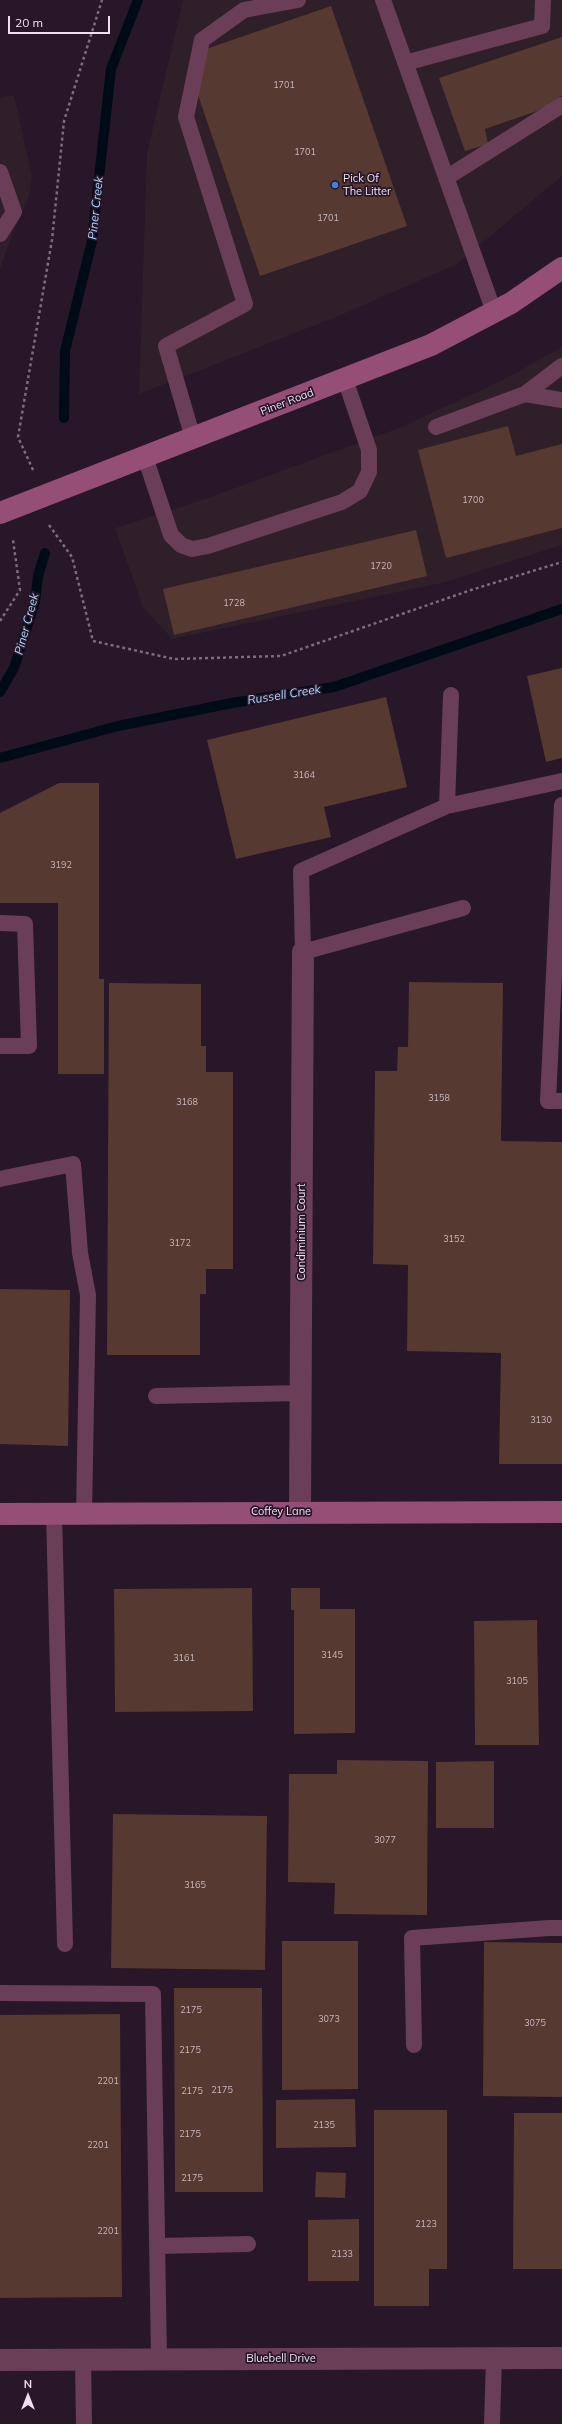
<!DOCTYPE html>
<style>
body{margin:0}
#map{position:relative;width:562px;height:2424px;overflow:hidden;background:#281629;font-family:Mulish,sans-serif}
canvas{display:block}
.north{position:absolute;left:8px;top:2376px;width:40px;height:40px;-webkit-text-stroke:3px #281629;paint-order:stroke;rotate:0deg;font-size:11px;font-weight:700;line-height:16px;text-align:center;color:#ede1ee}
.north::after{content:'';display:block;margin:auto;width:14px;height:18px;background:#ede1ee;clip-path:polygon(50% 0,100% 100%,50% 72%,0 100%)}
.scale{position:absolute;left:8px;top:16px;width:102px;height:18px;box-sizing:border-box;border:2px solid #ede1ee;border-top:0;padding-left:5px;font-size:12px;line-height:14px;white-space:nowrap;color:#ede1ee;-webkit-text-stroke:3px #281629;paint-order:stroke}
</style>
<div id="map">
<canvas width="562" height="2424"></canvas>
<div class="north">N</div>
<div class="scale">20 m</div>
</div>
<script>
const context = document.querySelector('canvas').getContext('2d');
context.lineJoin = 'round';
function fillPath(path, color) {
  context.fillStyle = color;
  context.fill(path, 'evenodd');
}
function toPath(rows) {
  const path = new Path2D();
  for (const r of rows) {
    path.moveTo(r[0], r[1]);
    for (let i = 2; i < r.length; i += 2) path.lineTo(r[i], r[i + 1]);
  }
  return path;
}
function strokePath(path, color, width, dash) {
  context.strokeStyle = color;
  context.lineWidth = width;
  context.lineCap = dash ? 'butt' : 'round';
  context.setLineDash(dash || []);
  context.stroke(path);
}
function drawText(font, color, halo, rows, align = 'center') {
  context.font = font + ' Mulish,sans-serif';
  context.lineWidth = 3.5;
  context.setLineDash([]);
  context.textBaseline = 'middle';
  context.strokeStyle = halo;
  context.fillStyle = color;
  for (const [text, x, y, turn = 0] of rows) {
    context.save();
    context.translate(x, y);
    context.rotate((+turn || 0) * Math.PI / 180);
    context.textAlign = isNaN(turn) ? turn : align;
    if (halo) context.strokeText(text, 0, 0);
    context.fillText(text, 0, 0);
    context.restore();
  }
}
const commercial = toPath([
 [183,0,562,0,562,176,457,264,339,316,139,394,147,153],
 [14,95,32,177,28,199,13,232,0,269,0,98],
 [562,347,562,545,446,582,172,639,143,607,115,528,202,500,399,428,501,381]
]);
const stream = toPath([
 [64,418,65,351,92,241,111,69,138,0],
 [0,692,14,668,35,602,38,576,45,553],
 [0,758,118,726,232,703,334,687,562,609]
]);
const building = toPath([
 [331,6,407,226,260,276,198,95,206,49],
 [562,37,562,96,558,98,560,103,485,129,488,144,465,151,439,78],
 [508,426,516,456,562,444,562,528,446,558,418,450],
 [416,530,427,576,174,635,163,589],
 [562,668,562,758,546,762,527,676],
 [386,697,407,787,324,807,331,837,236,859,207,740],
 [59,783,99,783,99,979,104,979,104,1074,58,1074,58,903,0,903,0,813],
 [409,982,503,983,501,1141,562,1142,562,1464,499,1464,501,1353,407,1351,408,1265,373,1264,375,1071,397,1071,398,1047,408,1047],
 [109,983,201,984,201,1046,206,1046,206,1072,233,1072,233,1269,206,1269,206,1294,200,1294,200,1355,107,1355],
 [0,1289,70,1290,68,1446,0,1444],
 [252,1588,253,1711,115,1712,114,1589],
 [291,1588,320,1588,320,1609,355,1609,355,1733,294,1734,294,1610,291,1610],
 [537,1620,539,1745,475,1745,474,1621],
 [337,1760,428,1761,427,1915,334,1914,335,1883,288,1882,289,1774,337,1774],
 [494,1761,494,1828,436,1828,436,1762],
 [113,1814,267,1816,265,1970,111,1968],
 [282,1941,358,1941,358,2089,282,2090],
 [484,1942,562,1943,562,2097,483,2096],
 [174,1988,262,1988,263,2192,175,2192],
 [120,2014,122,2297,0,2298,0,2015],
 [355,2099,356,2147,276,2148,276,2100],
 [374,2110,447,2110,447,2269,429,2269,429,2306,374,2306],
 [514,2113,562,2113,562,2269,513,2269],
 [316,2172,346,2173,345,2198,315,2197],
 [359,2219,359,2281,308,2281,308,2220]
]);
const path = toPath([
 [33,470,18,437,52,240,64,121,102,0],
 [49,525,72,557,93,641,174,659,281,656,471,590,562,562],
 [0,621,20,590,13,540]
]);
const lane = toPath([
 [383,0,494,312],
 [405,63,542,26,543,0],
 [0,172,14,212,0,234],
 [446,178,562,105],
 [525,394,562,366],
 [436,427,525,394,562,400],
 [193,438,166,346,245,304,186,117,202,40,244,10,298,0],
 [145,457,171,535,181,545,192,549,208,546,342,502,360,491,369,472,369,450,345,379],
 [451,695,447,806,301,871,303,952,463,908],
 [562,805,548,1101,562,1101],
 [447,806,562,781],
 [0,923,25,924,29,1046,0,1046],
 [0,1179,73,1164,80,1253,88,1295,84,1513],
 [156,1396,301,1393],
 [54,1514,65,1944],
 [0,1993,153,1994,159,2360],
 [414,2045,412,1938,549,1928,562,1928],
 [158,2246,248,2244],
 [83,2360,84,2424],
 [492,2424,494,2358]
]);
const street = toPath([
 [300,1512,303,952],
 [0,2360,562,2358]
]);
const secondary = toPath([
 [0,513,431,345,511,303,562,268],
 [0,1514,562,1512]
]);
const markers = [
 [335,185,4,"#3f7fe0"]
];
const numberNames = [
 ["1701",284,85],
 ["1701",305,152],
 ["1701",328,218],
 ["1700",473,500],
 ["1720",381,566],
 ["1728",234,603],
 ["3164",304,775],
 ["3192",61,865],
 ["3158",439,1098],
 ["3168",187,1102],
 ["3152",454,1239],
 ["3172",180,1243],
 ["3130",541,1420],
 ["3145",332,1655],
 ["3161",184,1658],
 ["3105",517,1681],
 ["3077",385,1840],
 ["3165",195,1885],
 ["2175",191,2010],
 ["3073",329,2019],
 ["3075",535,2023],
 ["2175",190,2050],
 ["2201",108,2081],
 ["2175",222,2090],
 ["2175",192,2091],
 ["2135",324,2125],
 ["2175",190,2134],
 ["2201",98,2145],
 ["2175",192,2178],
 ["2123",426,2224],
 ["2201",108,2231],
 ["2133",342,2254]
];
const poiNames = [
 ["Pick Of",343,179],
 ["The Litter",343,192]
];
const streetNames = [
 ["Piner Road",287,402,-21],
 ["Condiminium Court",302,1232,-90],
 ["Coffey Lane",281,1512],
 ["Bluebell Drive",281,2359]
];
const waterNames = [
 ["Piner Creek",96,208,-84],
 ["Piner Creek",27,624,-75],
 ["Russell Creek",284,695,-9]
];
fillPath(commercial, '#2f1f28');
strokePath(stream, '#000b18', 10);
fillPath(building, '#563930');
strokePath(path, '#7c6c7d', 2.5, [3, 3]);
strokePath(lane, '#6a3e56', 16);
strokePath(street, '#6a3e56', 22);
strokePath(secondary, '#954e76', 22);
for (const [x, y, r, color] of markers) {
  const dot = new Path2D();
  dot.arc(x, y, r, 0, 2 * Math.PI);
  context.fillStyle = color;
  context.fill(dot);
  strokePath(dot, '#281629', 1.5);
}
drawText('9px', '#c7b7be', null, numberNames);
drawText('11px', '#ede1ee', '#281629', poiNames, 'left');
drawText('11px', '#ede1ee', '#281629', streetNames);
drawText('italic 12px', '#a6d7ff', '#281629', waterNames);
</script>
